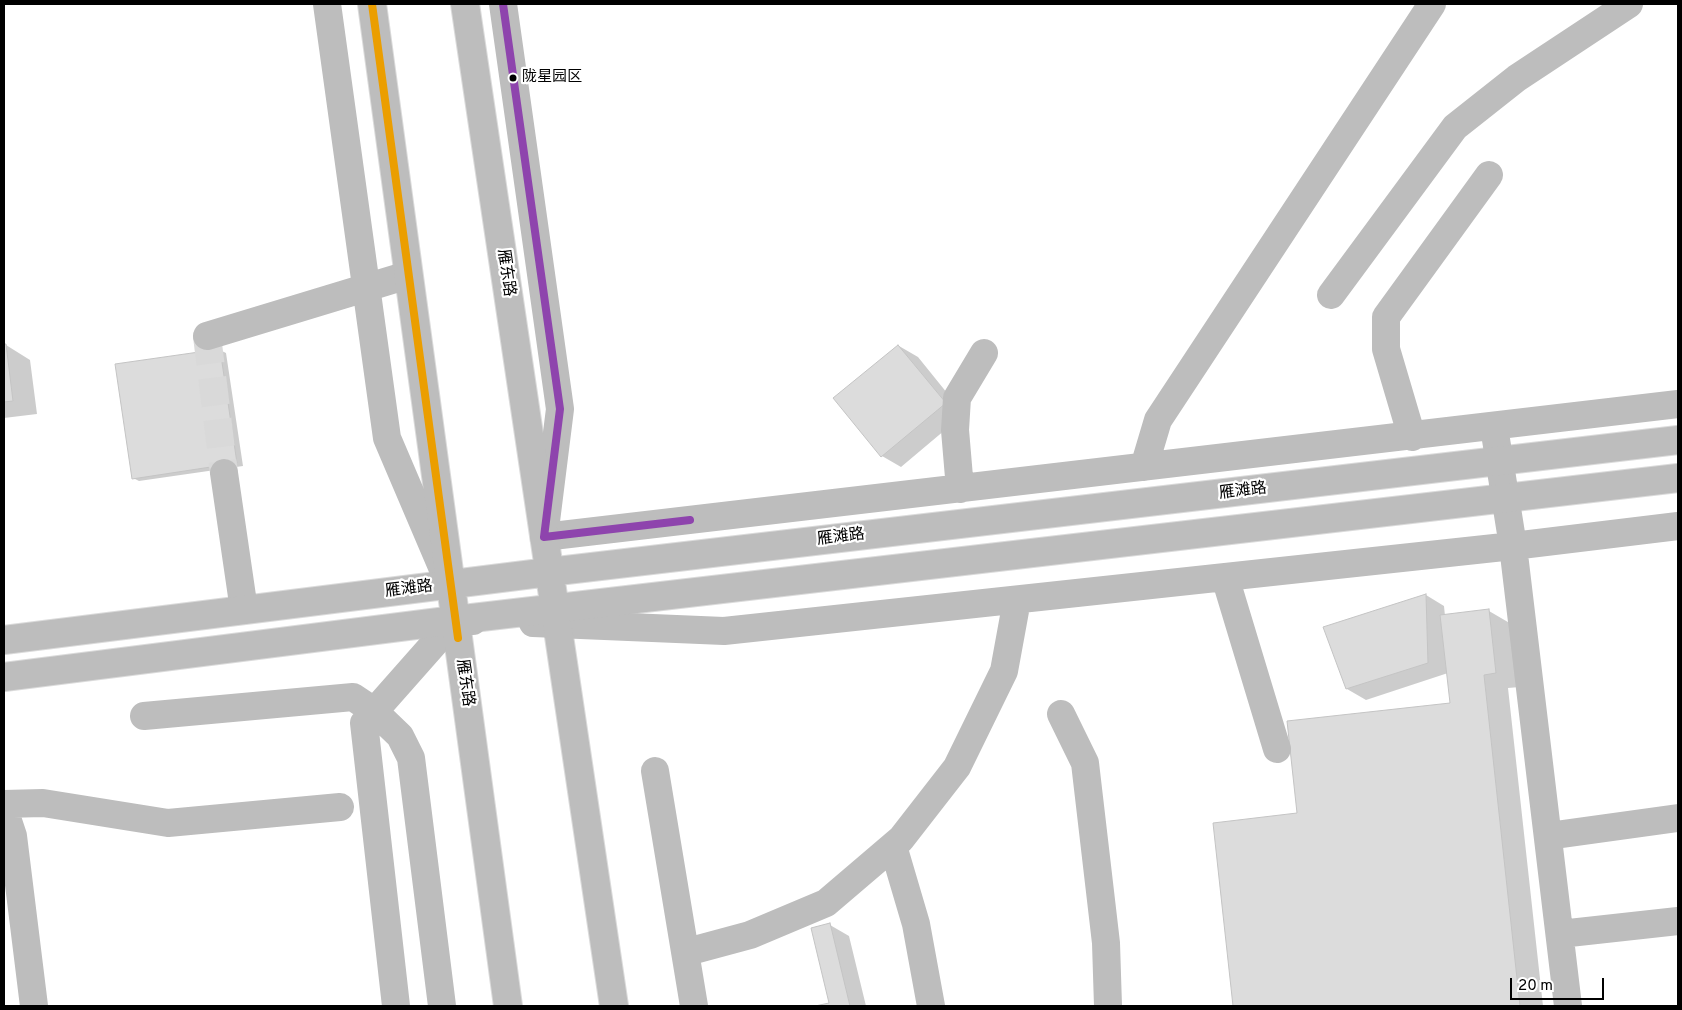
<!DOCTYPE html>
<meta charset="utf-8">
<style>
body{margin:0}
#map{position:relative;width:1682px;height:1010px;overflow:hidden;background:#fff;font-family:Overpass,sans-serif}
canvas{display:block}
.frame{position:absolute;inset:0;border:5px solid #000;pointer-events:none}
.scale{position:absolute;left:1510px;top:978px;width:94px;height:22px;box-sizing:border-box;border:2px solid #000;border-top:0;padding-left:6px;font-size:15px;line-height:18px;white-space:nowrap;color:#000;-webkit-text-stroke:4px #fff;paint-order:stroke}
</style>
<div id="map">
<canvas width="1682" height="1010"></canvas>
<div class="frame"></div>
<div class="scale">20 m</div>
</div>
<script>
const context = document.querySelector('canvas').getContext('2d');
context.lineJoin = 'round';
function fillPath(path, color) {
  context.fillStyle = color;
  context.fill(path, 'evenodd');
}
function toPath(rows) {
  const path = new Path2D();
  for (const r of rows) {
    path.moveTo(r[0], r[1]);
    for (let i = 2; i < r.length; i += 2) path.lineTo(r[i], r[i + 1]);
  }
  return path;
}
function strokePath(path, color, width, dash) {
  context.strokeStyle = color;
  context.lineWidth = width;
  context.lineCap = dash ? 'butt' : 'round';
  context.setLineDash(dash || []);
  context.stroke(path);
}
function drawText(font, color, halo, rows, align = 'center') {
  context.font = font + ' Overpass,"Noto Sans SC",sans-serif';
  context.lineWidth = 4.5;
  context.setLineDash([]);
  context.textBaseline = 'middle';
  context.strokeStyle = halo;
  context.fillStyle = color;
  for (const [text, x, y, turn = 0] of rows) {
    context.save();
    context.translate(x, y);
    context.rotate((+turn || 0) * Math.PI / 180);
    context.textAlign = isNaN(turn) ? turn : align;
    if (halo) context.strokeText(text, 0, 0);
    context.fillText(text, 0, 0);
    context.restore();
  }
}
const shadow = toPath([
 [6,345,30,360,37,414,4,418,4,346],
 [899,346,918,357,964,414,901,467,882,456],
 [220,350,226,353,243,466,139,481,133,478,117,365],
 [1426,595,1444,606,1445,616,1489,611,1513,625,1520,687,1508,688,1543,1006,1234,1006,1214,824,1298,814,1452,704,1448,673,1366,700,1347,689],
 [830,925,849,936,866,1006,820,1006,831,1004]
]);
const building = toPath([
 [4,344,6,344,13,401,4,402,4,344],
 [898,345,946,403,881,457,833,398,898,345],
 [220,349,237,463,132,479,115,364,220,349],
 [1426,594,1428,663,1346,689,1323,627,1426,594],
 [1489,609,1496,673,1484,675,1520,1006,1233,1006,1213,823,1297,813,1287,721,1450,703,1440,615,1489,609],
 [830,923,850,1006,815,1006,829,1003,811,928,830,923]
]);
const minorTunnel = toPath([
 [207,336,224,473]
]);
const minor = toPath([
 [327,4,387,438,445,574],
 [503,4,560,409,544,537,1678,404],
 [1331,295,1455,127,1517,78,1629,4],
 [207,336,408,275],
 [1494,427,1513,546,1568,1006],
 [1412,437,1386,349,1386,317,1489,175],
 [1144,467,1158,420,1432,4],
 [224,473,244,610],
 [960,489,955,430,957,398,984,353],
 [1225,577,1277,749],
 [533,623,724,631,1513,546,1678,526],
 [1061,714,1085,763,1106,943,1108,1006],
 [144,716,353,697,374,711,400,736,411,758,442,1006],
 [655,771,694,1006],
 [4,804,43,803,168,823,340,807],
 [4,809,13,836,34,1006],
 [1548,836,1678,818],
 [893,846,916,924,931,1006],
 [1560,934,1678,921],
 [687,952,750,935,826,903,901,839,957,767,1004,671,1017,600],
 [396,1006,364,723,455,620,473,621]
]);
const major = toPath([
 [372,4,508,1006],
 [465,4,614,1006],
 [4,640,549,572,1678,440],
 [4,677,455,620,1678,478]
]);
const bus1 = toPath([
 [372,4,458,638]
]);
const bus2 = toPath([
 [503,4,560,409,544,537,690,520]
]);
const markers = [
 [513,78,4.5,"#000"]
];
const busNames = [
 ["陇星园区",522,78]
];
const streetNames = [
 ["雁东路",505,273,82],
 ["雁滩路",1243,492,-7],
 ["雁滩路",841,538,-7],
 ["雁滩路",409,590,-7],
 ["雁东路",464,683,82]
];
fillPath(shadow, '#0003');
fillPath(building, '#dcdcdc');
strokePath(building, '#c4c4c4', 1);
strokePath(minorTunnel, '#d9d9d9', 28, [28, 14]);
strokePath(major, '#dbdbdb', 30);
strokePath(minor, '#bdbdbd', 28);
strokePath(major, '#bdbdbd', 28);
strokePath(bus1, '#eb9e00', 8);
strokePath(bus2, '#8e44ad', 8);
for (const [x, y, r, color] of markers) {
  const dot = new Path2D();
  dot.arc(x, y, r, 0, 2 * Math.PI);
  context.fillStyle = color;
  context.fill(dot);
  strokePath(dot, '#fff', 2);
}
drawText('15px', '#000', '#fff', busNames, 'left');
drawText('16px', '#000', '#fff', streetNames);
</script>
